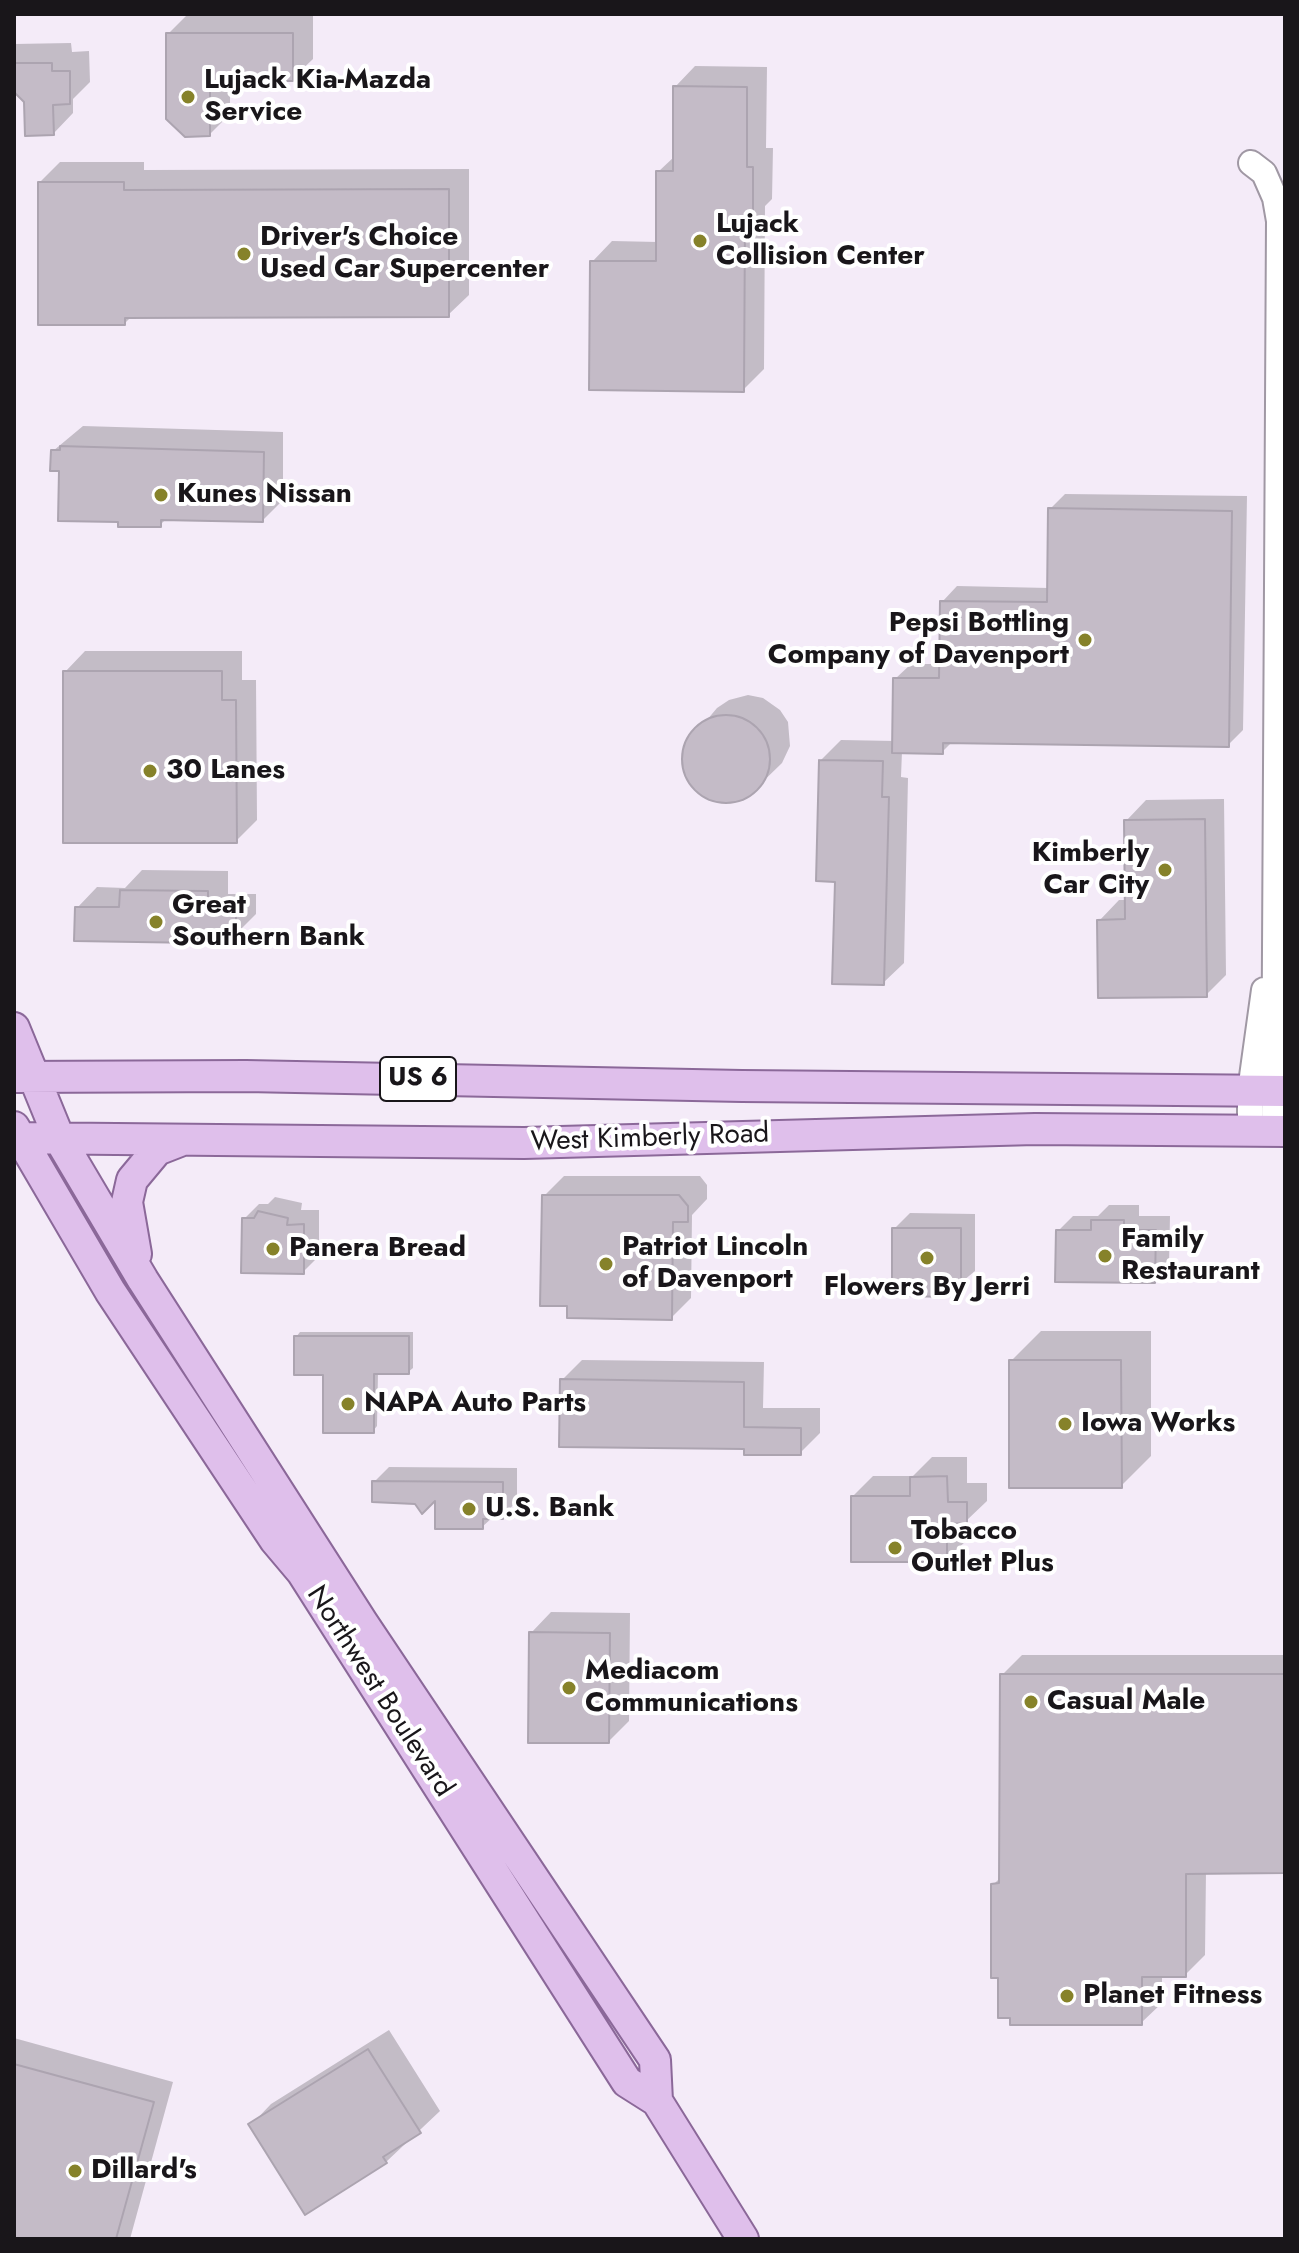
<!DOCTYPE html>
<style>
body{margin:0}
#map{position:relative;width:1299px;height:2253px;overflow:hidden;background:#f4ebf8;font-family:Jost,sans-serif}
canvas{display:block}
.frame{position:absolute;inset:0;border:16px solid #19161a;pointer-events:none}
</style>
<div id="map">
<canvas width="1299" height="2253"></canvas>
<div class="frame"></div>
</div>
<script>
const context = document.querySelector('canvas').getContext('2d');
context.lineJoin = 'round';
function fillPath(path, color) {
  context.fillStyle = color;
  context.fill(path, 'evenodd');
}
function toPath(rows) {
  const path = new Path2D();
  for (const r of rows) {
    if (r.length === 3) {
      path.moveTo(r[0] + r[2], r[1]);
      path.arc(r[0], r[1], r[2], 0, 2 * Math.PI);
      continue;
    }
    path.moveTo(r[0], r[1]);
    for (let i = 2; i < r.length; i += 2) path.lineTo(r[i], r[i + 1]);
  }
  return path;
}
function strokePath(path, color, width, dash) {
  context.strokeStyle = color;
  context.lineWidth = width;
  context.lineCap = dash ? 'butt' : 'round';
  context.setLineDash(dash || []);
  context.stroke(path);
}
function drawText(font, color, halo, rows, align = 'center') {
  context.font = font + ' Jost,sans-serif';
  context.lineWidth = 8;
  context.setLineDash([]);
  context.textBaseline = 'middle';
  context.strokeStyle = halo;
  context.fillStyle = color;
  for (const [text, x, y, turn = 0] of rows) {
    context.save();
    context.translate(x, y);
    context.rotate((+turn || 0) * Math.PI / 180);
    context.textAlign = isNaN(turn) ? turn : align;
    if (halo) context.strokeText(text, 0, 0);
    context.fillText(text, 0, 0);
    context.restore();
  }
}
const shadow = toPath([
 [188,14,313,14,313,59,292,79,230,79,230,114,210,134,168,34],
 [71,43,72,52,89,51,90,82,73,99,73,113,53,134,14,89,14,44],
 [695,66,767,67,766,148,773,148,772,199,765,206,764,369,743,390,592,262,612,241,658,242,658,172,675,156,675,87],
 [60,162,144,162,144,170,469,169,469,295,448,315,132,316,125,323,40,182],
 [83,426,283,432,283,500,263,520,167,518,160,525,121,520,62,469,53,451],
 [1065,494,1247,496,1243,730,1228,745,953,741,942,752,902,751,901,777,908,778,904,963,883,983,837,880,821,760,841,740,895,741,895,679,911,664,941,664,942,602,957,586,1049,588,1050,509],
 [85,651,242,651,242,680,256,680,257,820,236,841,65,672],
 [748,695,763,698,780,710,788,722,790,746,782,763,748,796,730,802,710,799,695,788,686,773,686,745,717,708,729,700],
 [1224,799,1226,975,1206,995,1099,921,1119,900,1127,900,1126,821,1146,800],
 [142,870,228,871,228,894,256,894,256,914,236,934,206,934,199,941,77,908,97,887,125,888],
 [564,1176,700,1176,707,1185,707,1199,692,1215,691,1298,671,1318,544,1196],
 [275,1197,302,1203,301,1210,319,1210,319,1256,303,1272,244,1219,259,1204,268,1204],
 [1109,1205,1139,1205,1139,1216,1170,1216,1169,1266,1154,1281,1058,1231,1073,1216,1098,1216],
 [910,1213,975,1214,975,1271,946,1295,909,1286,894,1229],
 [1041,1331,1151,1331,1151,1456,1121,1486,1011,1361],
 [300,1332,413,1332,413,1368,408,1372,378,1372,377,1426,373,1431,296,1337],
 [582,1360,764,1362,763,1408,820,1408,820,1433,800,1453,562,1380],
 [932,1457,967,1457,967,1483,987,1483,987,1501,966,1521,967,1540,946,1560,853,1496,873,1476,913,1476],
 [389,1467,517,1468,517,1501,502,1517,493,1517,482,1527,437,1496,416,1502,374,1482],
 [551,1612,630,1613,629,1721,609,1741,531,1633],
 [1022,1655,1285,1655,1285,1871,1206,1871,1205,1955,1185,1975,1162,1975,1162,2003,1141,2023,993,1885,1001,1877,1002,1675],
 [389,2030,440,2111,386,2162,251,2125,271,2104],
 [14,2038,173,2082,130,2239,14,2239]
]);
const building = toPath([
 [166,33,293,33,293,81,210,81,210,136,185,137,166,119,166,33],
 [14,63,52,63,52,71,70,71,70,104,53,105,54,135,25,136,24,102,14,92,14,63],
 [673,86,747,87,747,167,753,167,753,221,745,221,744,392,589,390,590,261,656,261,656,171,673,171,673,86],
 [38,182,124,182,124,190,449,189,449,317,125,318,125,325,38,325,38,182],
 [60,446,264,452,263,522,161,520,161,527,118,527,118,522,58,521,59,471,50,471,51,450,60,450,60,446],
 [1048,508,1232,511,1229,747,943,743,943,754,892,753,893,678,939,678,940,601,1047,602,1048,508],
 [63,671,222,671,222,700,236,700,237,843,63,843,63,671],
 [726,759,44],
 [819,760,883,761,882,797,889,797,884,985,832,984,835,882,816,881,819,760],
 [1205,819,1207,997,1098,998,1097,920,1125,919,1124,820,1205,819],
 [120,890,208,891,208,913,236,913,236,936,200,936,200,943,74,941,75,907,119,907,120,890],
 [542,1195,679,1195,688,1206,688,1222,673,1222,672,1320,567,1318,567,1306,540,1306,542,1195],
 [258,1211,288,1218,287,1225,304,1224,304,1274,241,1273,242,1218,254,1218,258,1211],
 [1091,1220,1124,1220,1124,1230,1156,1230,1155,1283,1055,1282,1056,1230,1091,1230,1091,1220],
 [892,1228,961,1228,961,1288,947,1288,946,1297,907,1296,907,1287,892,1287,892,1228],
 [294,1336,409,1336,409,1374,374,1374,374,1433,323,1433,323,1375,294,1375,294,1336],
 [1009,1360,1121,1360,1122,1488,1009,1488,1009,1360],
 [560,1379,744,1382,744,1427,801,1428,801,1455,744,1455,744,1449,559,1447,560,1379],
 [947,1476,948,1502,967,1502,967,1523,947,1524,947,1562,851,1562,851,1496,910,1496,910,1477,947,1476],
 [372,1481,503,1482,503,1519,483,1519,483,1529,435,1529,435,1501,422,1514,415,1504,372,1502,372,1481],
 [529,1632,610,1633,609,1743,528,1743,529,1632],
 [1000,1674,1285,1674,1285,1873,1186,1874,1186,1977,1142,1977,1142,2025,1010,2025,1010,2018,998,2018,998,1978,991,1978,991,1884,999,1883,1000,1674],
 [368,2049,421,2133,383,2157,387,2163,305,2215,248,2124,368,2049],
 [14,2064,154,2102,116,2239,14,2239,14,2064]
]);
const minor = toPath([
 [1251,163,1264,173,1275,198,1279,221,1274,1131],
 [1250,1131,1250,1091,1264,990]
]);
const major = toPath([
 [14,1028,59,1138,143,1280,362,1622,655,2060,657,2101],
 [14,1077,246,1076,742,1086,1285,1091],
 [14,1127,110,1291,275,1540,302,1572,627,2082,657,2101,743,2239],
 [14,1138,524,1143,1035,1129,1285,1131],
 [136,1254,127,1202,132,1180,157,1150,180,1141]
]);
const markers = [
 [188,97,8,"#86822a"],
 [700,241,8,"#86822a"],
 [244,254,8,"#86822a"],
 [161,495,8,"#86822a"],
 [1085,640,8,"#86822a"],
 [150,771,8,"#86822a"],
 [1165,870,8,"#86822a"],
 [156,922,8,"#86822a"],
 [273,1249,8,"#86822a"],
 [1105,1256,8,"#86822a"],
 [927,1258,8,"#86822a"],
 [606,1264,8,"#86822a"],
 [348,1404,8,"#86822a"],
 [1065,1424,8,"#86822a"],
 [469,1509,8,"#86822a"],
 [895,1548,8,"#86822a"],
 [569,1688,8,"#86822a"],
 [1031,1702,8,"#86822a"],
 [1067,1996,8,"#86822a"],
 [75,2171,8,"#86822a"]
];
const shields = [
 [418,1079,76]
];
const shieldNames = [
 ["US 6",418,1079]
];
const poiNames = [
 ["Lujack Kia-Mazda",204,81],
 ["Service",204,113],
 ["Lujack",716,225],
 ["Collision Center",716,257],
 ["Driver's Choice",260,238],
 ["Used Car Supercenter",260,270],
 ["Kunes Nissan",177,495],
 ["Pepsi Bottling",1069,624,"right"],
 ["Company of Davenport",1069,656,"right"],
 ["30 Lanes",166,771],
 ["Kimberly",1149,854,"right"],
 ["Car City",1149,886,"right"],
 ["Great",172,906],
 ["Southern Bank",172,938],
 ["Family",1121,1240],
 ["Restaurant",1121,1272],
 ["Patriot Lincoln",622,1248],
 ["of Davenport",622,1280],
 ["Panera Bread",289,1249],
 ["Flowers By Jerri",927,1288,"center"],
 ["NAPA Auto Parts",364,1404],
 ["Iowa Works",1081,1424],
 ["U.S. Bank",485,1509],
 ["Tobacco",911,1532],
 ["Outlet Plus",911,1564],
 ["Mediacom",585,1672],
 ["Communications",585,1704],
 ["Casual Male",1047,1702],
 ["Planet Fitness",1083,1996],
 ["Dillard's",91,2171]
];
const streetNames = [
 ["West Kimberly Road",650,1139,-2],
 ["Northwest Boulevard",379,1692,57]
];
fillPath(shadow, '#0003');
fillPath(building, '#c4bbc7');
strokePath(building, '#aca4b0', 2);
strokePath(minor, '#a098a4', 28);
strokePath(major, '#8b6899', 34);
strokePath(minor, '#fff', 24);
strokePath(major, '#dfbfeb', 30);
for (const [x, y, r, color] of markers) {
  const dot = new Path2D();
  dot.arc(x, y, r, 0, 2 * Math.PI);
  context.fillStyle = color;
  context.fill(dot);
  strokePath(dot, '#fff', 3);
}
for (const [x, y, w] of shields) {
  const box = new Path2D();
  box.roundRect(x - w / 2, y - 22, w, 44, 6);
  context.fillStyle = '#fff';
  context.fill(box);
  strokePath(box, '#19161a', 2);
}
drawText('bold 26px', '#19161a', null, shieldNames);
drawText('bold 28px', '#19161a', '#fff', poiNames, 'left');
drawText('28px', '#19161a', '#fff', streetNames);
</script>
